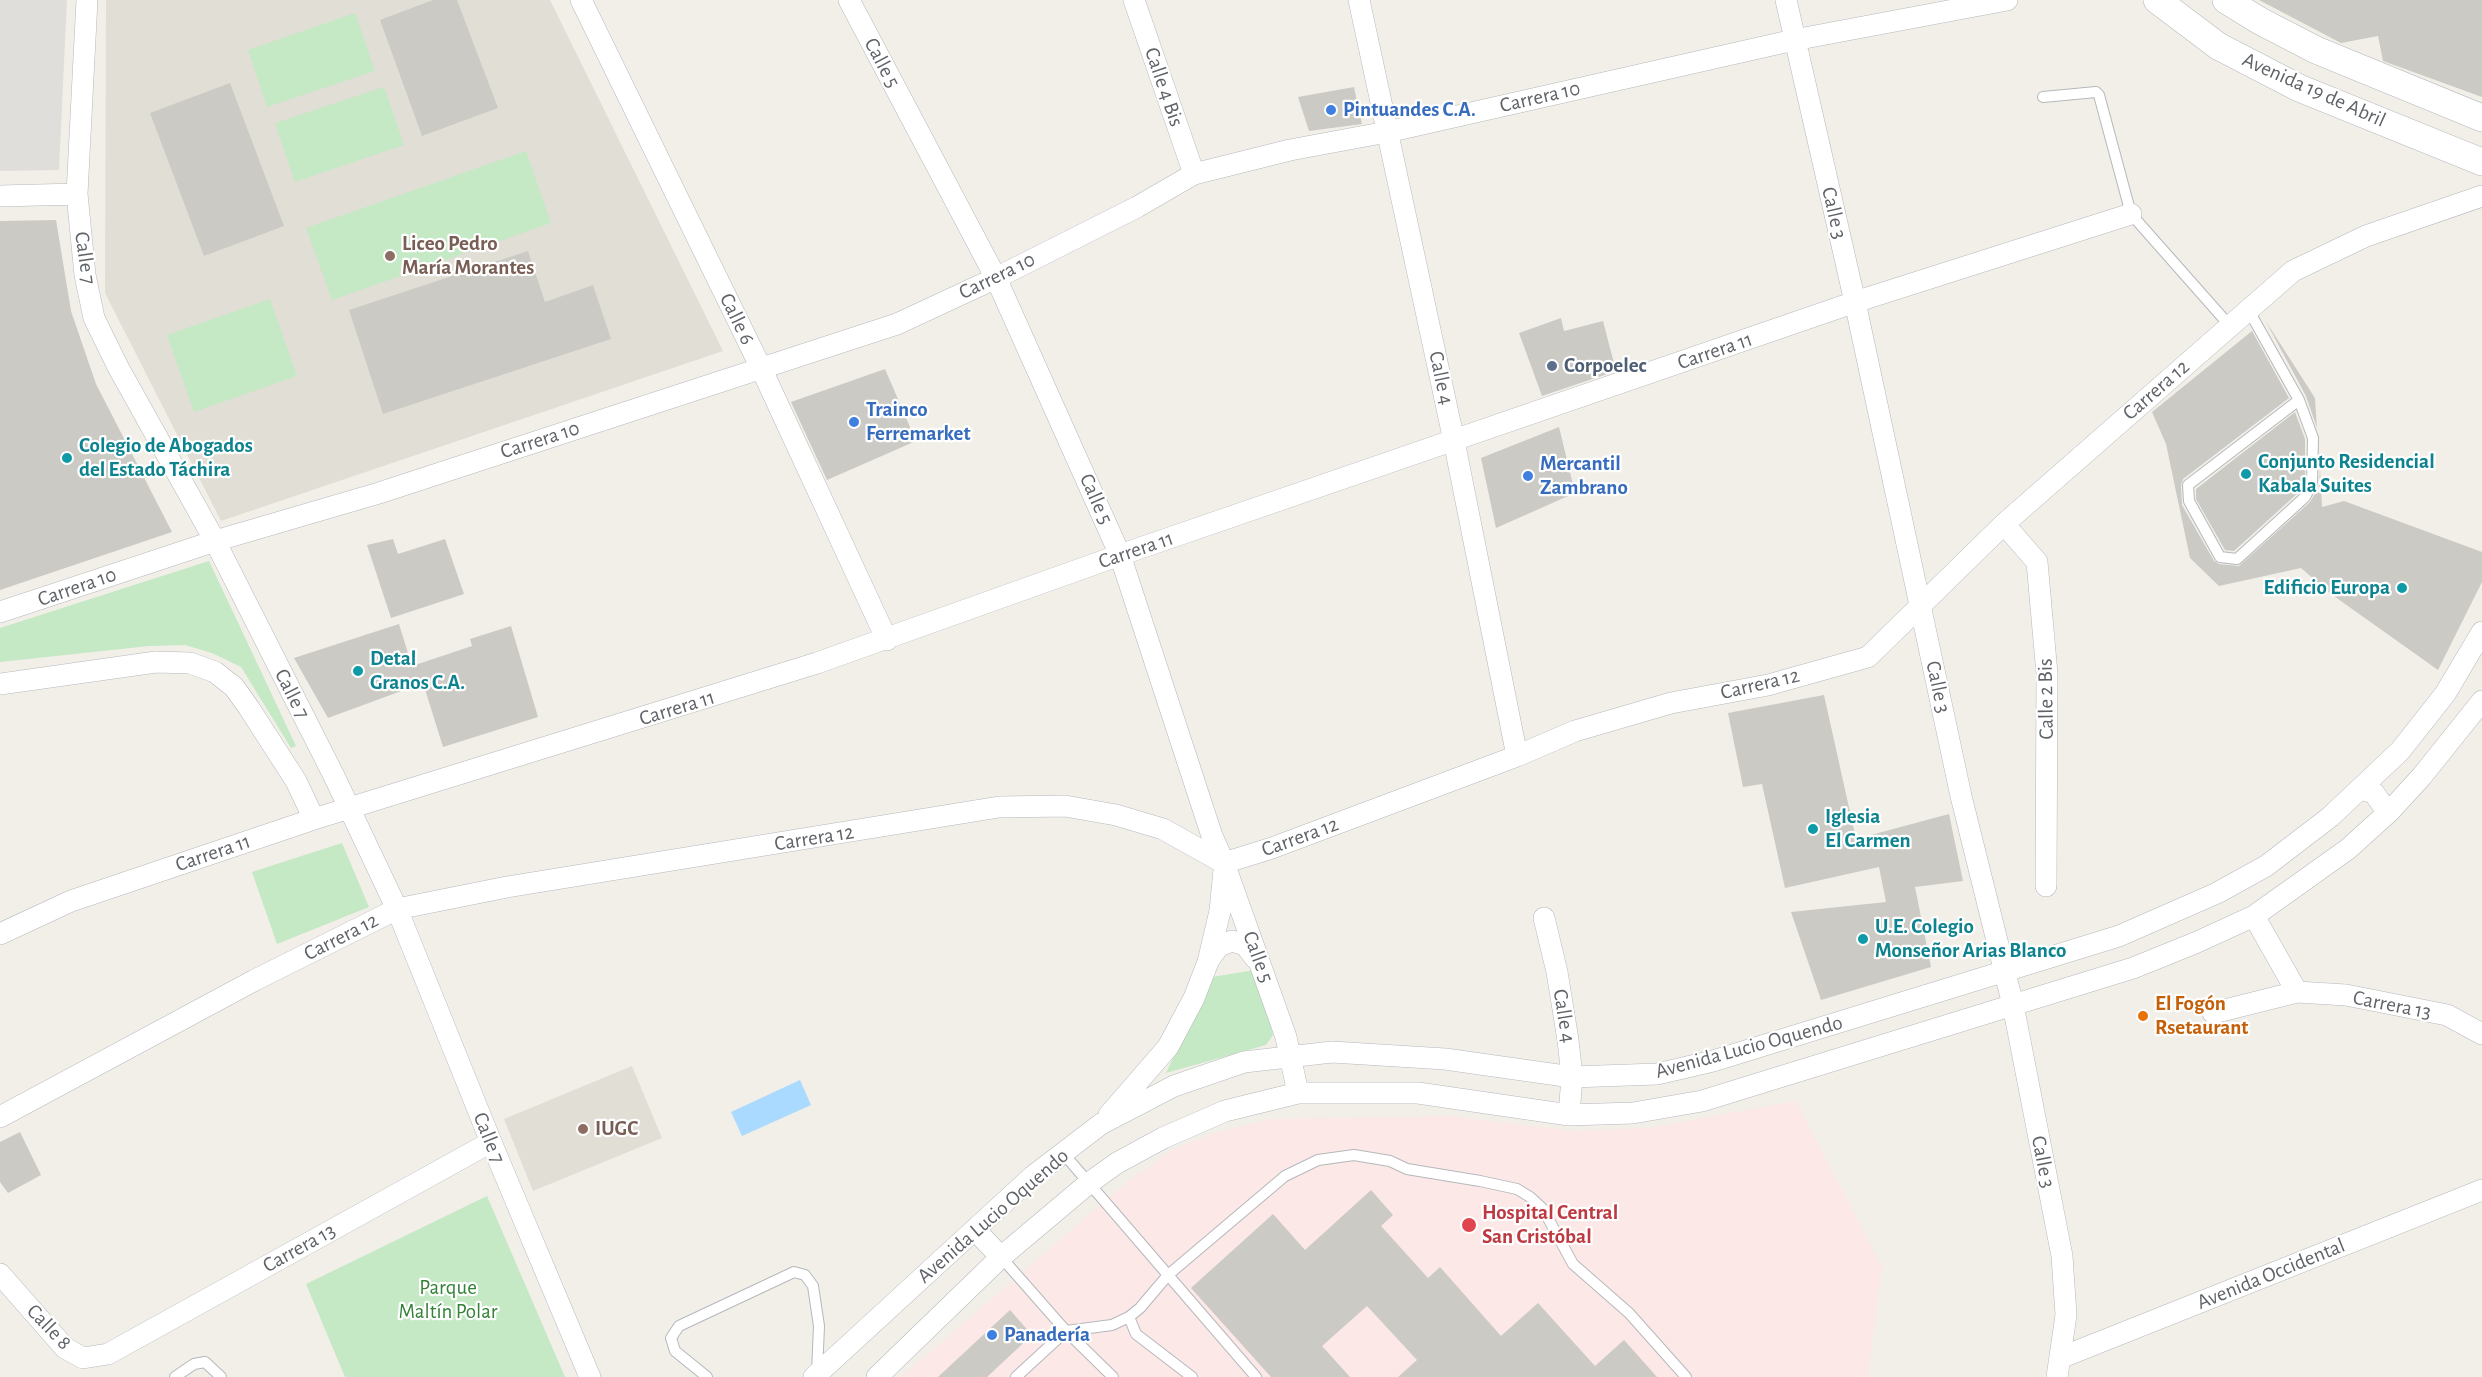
<!DOCTYPE html>
<meta charset="utf-8">
<style>
body{margin:0}
canvas{display:block;background:#f1efe8}
</style>
<canvas width="2482" height="1377"></canvas>
<script>
const context = document.querySelector('canvas').getContext('2d');
context.lineJoin = 'round';
function fillPath(path, color) {
  context.fillStyle = color;
  context.fill(path, 'evenodd');
}
function toPath(rows) {
  const path = new Path2D();
  for (const r of rows) {
    path.moveTo(r[0], r[1]);
    for (let i = 2; i < r.length; i += 2) path.lineTo(r[i], r[i + 1]);
  }
  return path;
}
function strokePath(path, color, width, dash) {
  context.strokeStyle = color;
  context.lineWidth = width;
  context.lineCap = dash ? 'butt' : 'round';
  context.setLineDash(dash || []);
  context.stroke(path);
}
function drawText(font, color, halo, rows, align = 'center') {
  context.font = font + ' "Alegreya Sans",sans-serif';
  context.lineWidth = 4.5;
  context.setLineDash([]);
  context.textBaseline = 'middle';
  context.strokeStyle = halo;
  context.fillStyle = color;
  for (const [text, x, y, turn = 0] of rows) {
    context.save();
    context.translate(x, y);
    context.rotate((+turn || 0) * Math.PI / 180);
    context.textAlign = isNaN(turn) ? turn : align;
    if (halo) context.strokeText(text, 0, 0);
    context.fillText(text, 0, 0);
    context.restore();
  }
}
const industrial = toPath([
 [0,0,67,0,59,170,0,171]
]);
const education = toPath([
 [106,0,550,0,723,351,221,521,105,293],
 [632,1066,662,1138,533,1191,504,1119]
]);
const medical = toPath([
 [1796,1101,1882,1267,1868,1377,901,1377,1127,1182,1172,1150,1214,1133,1271,1119,1449,1116,1576,1131,1648,1128]
]);
const green = toPath([
 [355,13,375,71,267,107,248,50],
 [384,87,404,145,295,182,275,123],
 [526,151,551,223,332,300,306,228],
 [270,299,297,376,194,412,167,335],
 [209,561,296,746,291,748,241,667,212,653,185,645,149,646,0,662,0,628],
 [342,843,369,907,277,944,252,872],
 [1255,970,1273,1035,1266,1045,1166,1073,1212,977],
 [487,1196,565,1377,345,1377,306,1284]
]);
const water = toPath([
 [800,1080,811,1105,742,1136,731,1112]
]);
const building = toPath([
 [433,0,457,0,498,108,422,136,380,20],
 [2259,0,2482,0,2482,97,2383,61,2378,36,2341,43],
 [230,83,284,226,204,256,150,113],
 [1354,87,1362,124,1309,131,1298,97],
 [56,220,71,311,96,384,172,532,0,590,0,221],
 [528,251,545,302,593,285,611,339,383,414,349,310],
 [1561,318,1564,331,1603,321,1616,371,1542,396,1519,333],
 [2265,320,2315,398,2317,428,2306,396],
 [2252,331,2289,398,2183,479,2181,485,2182,505,2214,561,2219,564,2239,566,2310,502,2319,487,2320,468,2322,507,2344,501,2482,552,2482,582,2438,670,2331,594,2301,568,2219,586,2190,558,2166,444,2152,412],
 [885,369,916,441,827,480,791,402],
 [2295,412,2305,439,2305,482,2299,492,2234,551,2225,550,2196,499,2196,489],
 [1559,427,1575,493,1496,528,1481,458],
 [393,539,398,554,445,539,464,594,391,618,367,545],
 [399,624,412,666,472,646,470,639,511,626,538,717,443,747,423,683,328,718,294,658],
 [1824,695,1856,839,1949,814,1963,881,1915,887,1931,967,1821,1000,1791,912,1886,902,1879,867,1785,888,1762,784,1743,787,1728,713],
 [20,1132,41,1175,8,1193,0,1182,0,1142],
 [1371,1190,1393,1215,1381,1226,1428,1278,1440,1267,1501,1336,1538,1303,1595,1366,1624,1340,1657,1377,1398,1377,1417,1360,1367,1306,1322,1346,1350,1377,1271,1377,1191,1288,1273,1214,1305,1250],
 [1010,1310,1032,1335,987,1377,938,1377]
]);
const service = toPath([
 [2043,97,2096,92,2099,95,2131,214,2230,326],
 [2248,309,2299,400,2313,438,2312,484,2305,497,2237,559,2220,557,2189,501,2188,485,2299,400],
 [1063,1153,1168,1275,1140,1308,1129,1317,1112,1325,1066,1331],
 [1001,1257,1066,1331,1016,1377],
 [1129,1317,1136,1334,1192,1377],
 [1066,1331,1113,1377],
 [175,1377,194,1364,205,1362,221,1377],
 [707,1377,675,1351,671,1338,679,1326,794,1272,805,1275,813,1286,819,1326,817,1373],
 [1256,1377,1168,1275,1285,1176,1318,1160,1354,1155,1390,1161,1407,1169,1480,1181,1517,1189,1530,1197,1543,1209,1573,1264,1629,1313,1686,1377]
]);
const minor = toPath([
 [87,0,77,194,85,275,94,318,118,367,215,541,334,776,397,909,491,1142,590,1377],
 [581,0,761,368,887,640],
 [849,0,996,278,1120,555,1212,836,1224,863,1286,1037,1298,1093],
 [1134,0,1194,174],
 [1359,0,1454,441,1517,756],
 [1786,0,1855,302,1961,796,2013,1005,2062,1256,2066,1315,2057,1377],
 [0,196,77,194],
 [2004,524,2037,562,2047,674,2046,886],
 [0,612,215,541,379,493,897,324,996,278,1137,207,1194,174,1290,150,1387,132,1794,40,2007,0],
 [0,684,156,662,190,663,215,672,234,687,249,708,296,781,314,819],
 [2361,789,2374,793,2388,813],
 [2254,916,2297,992,2346,995,2447,1015,2482,1034],
 [1544,918,1557,972,1568,1040,1572,1077,1569,1115],
 [0,934,71,901,314,819,817,663,1120,555,1855,302,2131,214],
 [1208,961,1219,946,1232,941,1245,945,1256,959],
 [2213,1013,2297,992],
 [1109,1115,1168,1047,1194,998,1208,962,1220,911,1224,870],
 [0,1117,255,980,397,909,507,887,999,807,1065,806,1116,815,1163,829,1224,863,1272,848,1517,756,1575,731,1671,703,1768,685,1868,657,2004,524,2293,271,2366,236,2482,196],
 [975,1230,1001,1257],
 [0,1274,65,1348,83,1358,108,1354,491,1142],
 [2060,1358,2482,1190],
 [814,1377,1033,1176,1101,1124,1174,1086,1244,1062,1332,1052,1445,1059,1572,1077,1657,1074,1713,1061,2119,936,2217,893,2266,866,2330,817,2400,751,2445,694,2482,632],
 [877,1377,1001,1257,1089,1183,1117,1163,1163,1138,1225,1111,1298,1093,1418,1093,1569,1115,1633,1113,1702,1101,2133,968,2195,943,2254,916,2348,849,2390,811,2422,776,2482,701]
]);
const tertiary = toPath([
 [2157,0,2218,46,2299,88,2482,162],
 [2226,0,2260,21,2316,50,2482,118]
]);
const markers = [
 [1331,110,6,"#3f7fe0"],
 [390,256,6,"#8d6e63"],
 [1552,366,6,"#5c6f8a"],
 [854,422,6,"#3f7fe0"],
 [67,458,6,"#0f9aa8"],
 [2246,474,6,"#0f9aa8"],
 [1528,476,6,"#3f7fe0"],
 [2402,588,6,"#0f9aa8"],
 [358,671,6,"#0f9aa8"],
 [1813,829,6,"#0f9aa8"],
 [1863,939,6,"#0f9aa8"],
 [2143,1016,6,"#e8710a"],
 [583,1129,6,"#8d6e63"],
 [1469,1225,8,"#e0444e"],
 [992,1335,6,"#3f7fe0"]
];
const streetNames = [
 ["Calle 5",882,63,62],
 ["Calle 4 Bis",1164,87,71],
 ["Avenida 19 de Abril",2314,90,24],
 ["Carrera 10",1540,97,-13],
 ["Calle 3",1834,213,77],
 ["Calle 7",85,258,82],
 ["Carrera 10",997,276,-26],
 ["Calle 6",737,319,64],
 ["Carrera 11",1715,351,-19],
 ["Calle 4",1441,378,78],
 ["Carrera 12",2156,390,-41],
 ["Carrera 10",540,440,-18],
 ["Calle 5",1096,499,66],
 ["Carrera 11",1136,550,-19],
 ["Carrera 10",77,587,-19],
 ["Carrera 12",1760,684,-13],
 ["Calle 3",1938,687,78],
 ["Calle 7",292,694,63],
 ["Calle 2 Bis",2046,699,-91],
 ["Carrera 11",677,708,-17],
 ["Carrera 12",1300,837,-20],
 ["Carrera 12",814,838,-9],
 ["Carrera 11",213,853,-19],
 ["Carrera 12",341,937,-27],
 ["Calle 5",1258,957,70],
 ["Carrera 13",2392,1005,11],
 ["Calle 4",1564,1016,81],
 ["Avenida Lucio Oquendo",1749,1047,-15],
 ["Calle 7",489,1138,68],
 ["Calle 3",2043,1162,79],
 ["Avenida Lucio Oquendo",993,1216,-41],
 ["Carrera 13",299,1248,-29],
 ["Avenida Occidental",2271,1274,-22],
 ["Calle 8",49,1327,46]
];
const shopNames = [
 ["Pintuandes C.A.",1343,110],
 ["Trainco",866,410],
 ["Ferremarket",866,434],
 ["Mercantil",1540,464],
 ["Zambrano",1540,488],
 ["Panadería",1004,1335]
];
const educationNames = [
 ["Liceo Pedro",402,244],
 ["María Morantes",402,268],
 ["IUGC",595,1129]
];
const serviceNames = [
 ["Corpoelec",1564,366]
];
const cultureNames = [
 ["Colegio de Abogados",79,446],
 ["del Estado Táchira",79,470],
 ["Conjunto Residencial",2258,462],
 ["Kabala Suites",2258,486],
 ["Edificio Europa",2390,588,"right"],
 ["Detal",370,659],
 ["Granos C.A.",370,683],
 ["Iglesia",1825,817],
 ["El Carmen",1825,841],
 ["U.E. Colegio",1875,927],
 ["Monseñor Arias Blanco",1875,951]
];
const foodNames = [
 ["El Fogón",2155,1004],
 ["Rsetaurant",2155,1028]
];
const healthNames = [
 ["Hospital Central",1482,1213],
 ["San Cristóbal",1482,1237]
];
const parkNames = [
 ["Parque",448,1288],
 ["Maltín Polar",448,1312]
];
fillPath(industrial, '#e0deda');
fillPath(education, '#e1ded6');
fillPath(medical, '#fce8e6');
fillPath(green, '#c5e8c5');
fillPath(water, '#aadaff');
fillPath(building, '#cccac5');
strokePath(service, '#b5b8bc', 12);
strokePath(minor, '#b5b8bc', 22);
strokePath(tertiary, '#b5b8bc', 28);
strokePath(service, '#fff', 10);
strokePath(minor, '#fff', 21);
strokePath(tertiary, '#fff', 27);
for (const [x, y, r, color] of markers) {
  const dot = new Path2D();
  dot.arc(x, y, r, 0, 2 * Math.PI);
  context.fillStyle = color;
  context.fill(dot);
  strokePath(dot, '#fff', 2);
}
drawText('21px', '#5f6368', '#fff', streetNames);
drawText('bold 21px', '#366cbe', '#fff', shopNames, 'left');
drawText('bold 21px', '#785e54', '#fff', educationNames, 'left');
drawText('bold 21px', '#4e5e75', '#fff', serviceNames, 'left');
drawText('bold 21px', '#0d838f', '#fff', cultureNames, 'left');
drawText('bold 21px', '#c56008', '#fff', foodNames, 'left');
drawText('bold 21px', '#be3a42', '#fff', healthNames, 'left');
drawText('21px', '#348238', '#fff', parkNames);
</script>
